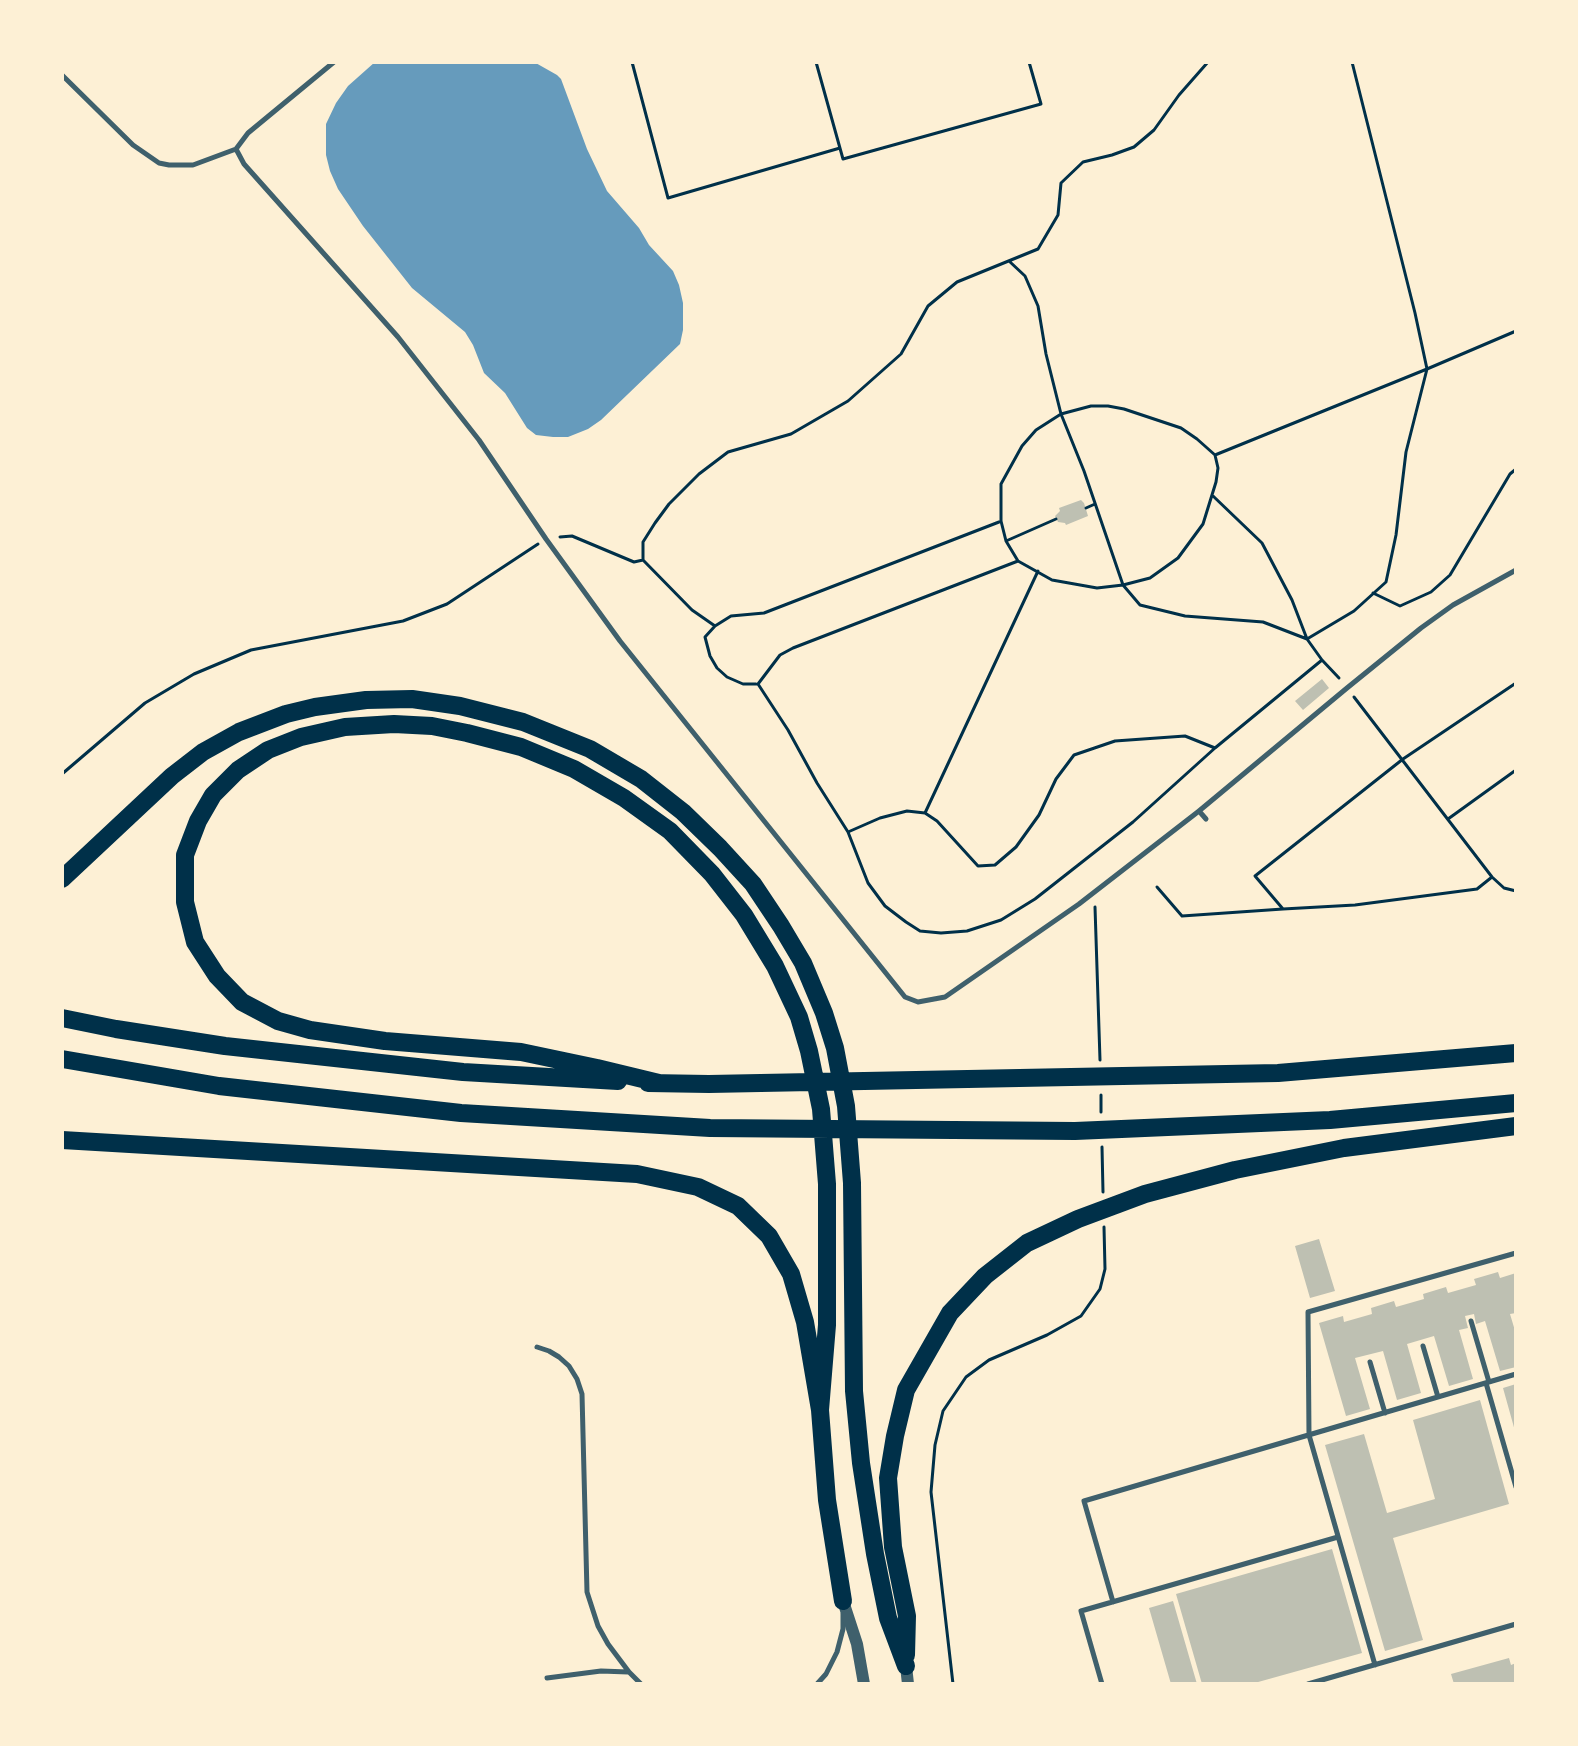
<!DOCTYPE html>
<style>
body{margin:0}
#map{position:relative;width:1578px;height:1746px;overflow:hidden;background:#fdf0d5;font-family:Inter,sans-serif}
canvas{display:block}
.frame{position:absolute;inset:0;border:64px solid #fdf0d5;pointer-events:none}
</style>
<div id="map">
<canvas width="1578" height="1746"></canvas>
<div class="frame"></div>
</div>
<script>
const context = document.querySelector('canvas').getContext('2d');
context.lineJoin = 'round';
function fillPath(path, color) {
  context.fillStyle = color;
  context.fill(path, 'evenodd');
}
function toPath(rows) {
  const path = new Path2D();
  for (const r of rows) {
    path.moveTo(r[0], r[1]);
    for (let i = 2; i < r.length; i += 2) path.lineTo(r[i], r[i + 1]);
  }
  return path;
}
function strokePath(path, color, width, dash) {
  context.strokeStyle = color;
  context.lineWidth = width;
  context.lineCap = dash ? 'butt' : 'round';
  context.setLineDash(dash || []);
  context.stroke(path);
}
const water = toPath([
 [375,62,534,62,557,75,561,79,587,149,607,191,639,228,649,245,673,271,679,285,683,303,683,330,680,344,601,420,588,429,568,437,553,437,536,435,527,428,505,393,484,373,473,345,465,332,412,288,363,226,338,189,330,171,326,155,326,124,336,103,348,86]
]);
const building = toPath([
 [1081,500,1084,503,1088,516,1066,525,1065,523,1058,522,1055,516,1060,511,1059,508],
 [1322,679,1329,688,1303,710,1295,701],
 [1319,1239,1335,1291,1310,1298,1295,1246],
 [1498,1272,1500,1278,1516,1273,1516,1313,1510,1314,1516,1334,1516,1367,1500,1371,1485,1321,1476,1324,1474,1314,1465,1316,1468,1328,1459,1330,1473,1379,1449,1386,1434,1336,1407,1344,1421,1393,1397,1400,1383,1351,1355,1358,1370,1409,1346,1416,1319,1323,1343,1316,1344,1322,1372,1314,1371,1308,1394,1301,1396,1307,1424,1299,1423,1294,1446,1287,1448,1293,1476,1285,1474,1279],
 [1516,1384,1516,1431,1515,1431,1503,1388],
 [1480,1400,1509,1504,1393,1538,1423,1640,1385,1651,1325,1445,1364,1434,1387,1513,1435,1499,1413,1420],
 [1332,1549,1362,1653,1251,1684,1202,1684,1176,1594],
 [1173,1601,1197,1684,1171,1684,1149,1608],
 [1509,1658,1511,1665,1516,1663,1516,1684,1454,1684,1451,1674]
]);
const path = toPath([
 [632,62,668,198,840,148],
 [816,62,843,159,1041,104,1029,62],
 [1215,455,1427,369,1516,331],
 [1213,496,1262,543,1292,600,1307,639,1354,611,1386,582,1396,535,1406,452,1427,369,1415,313,1352,62],
 [1086,508,1095,504],
 [560,537,572,536,634,562,643,560],
 [1006,541,1056,519],
 [1373,593,1400,606,1431,592,1450,575,1510,474,1516,469],
 [715,626,731,616,764,613,999,522],
 [1322,660,1339,678],
 [756,684,743,684,727,677,717,668,710,656,705,637,715,626,692,610,643,560,643,542,655,523,669,504,699,474,728,452,791,434,848,401,901,354,928,306,957,282,1038,249,1058,215,1061,183,1083,162,1112,155,1134,147,1154,130,1179,95,1208,62],
 [758,684,788,730,817,783,848,832,868,883,885,906,906,922,920,931,941,933,967,931,1001,920,1035,899,1133,822,1215,748,1322,660,1307,639,1263,622,1185,616,1140,605,1123,585,1084,471,1061,414,1046,354,1038,306,1025,276,1009,261],
 [758,684,780,655,793,648,1018,561,1052,580,1097,588,1123,585,1150,578,1178,558,1203,524,1216,482,1218,468,1215,455,1197,439,1181,428,1124,409,1108,406,1091,406,1061,414,1036,430,1022,446,1001,484,1001,521,1006,541,1018,561],
 [1354,697,1492,877,1504,888,1516,891],
 [62,774,145,703,194,674,251,650,403,621,447,604,538,544],
 [925,813,1038,571],
 [1448,819,1516,770],
 [848,832,880,818,907,811,925,813,937,821,978,866,995,865,1016,847,1039,815,1056,779,1074,755,1115,741,1185,736,1215,748],
 [1492,877,1477,889,1355,905,1283,909,1255,876,1403,759,1516,683],
 [1157,887,1182,916,1283,909],
 [1095,907,1100,1060],
 [1101,1095,1101,1112],
 [1102,1147,1103,1192],
 [953,1684,931,1492,935,1445,943,1411,966,1377,989,1360,1047,1335,1081,1316,1100,1289,1105,1269,1104,1227]
]);
const service = toPath([
 [334,62,248,133,236,149,244,164,398,337,479,440,546,539,620,641,905,997,918,1002,945,997,1079,904,1199,811,1347,688,1421,628,1453,605,1516,570],
 [62,75,133,145,159,163,169,165,193,165,236,149],
 [1199,811,1206,819],
 [1471,1321,1489,1382],
 [1423,1346,1438,1397],
 [537,1347,549,1351,559,1357,569,1366,577,1379,582,1394,587,1592,598,1626,608,1644,629,1672,641,1684],
 [1370,1362,1385,1413],
 [1486,1383,1516,1487],
 [1113,1602,1084,1501,1516,1374],
 [1375,1665,1309,1435,1308,1312,1516,1253],
 [547,1678,601,1671,628,1672],
 [817,1684,826,1674,837,1652,843,1629,843,1614],
 [1102,1684,1081,1611,1338,1537],
 [1308,1684,1516,1624]
]);
const tertiary = toPath([
 [843,1601,857,1644,864,1684],
 [906,1666,908,1684]
]);
const motorway = toPath([
 [62,879,172,776,203,752,239,732,286,714,315,707,366,700,412,699,460,706,523,722,590,749,641,779,683,812,720,848,753,884,781,926,803,963,824,1013,835,1048,846,1106,852,1183,854,1391,861,1463,875,1554,888,1618,906,1666],
 [62,1018,116,1029,225,1046,463,1072,618,1081],
 [62,1059,219,1086,461,1113,710,1128,1075,1131,1330,1120,1516,1103],
 [648,1083,709,1084,1278,1073,1516,1053],
 [659,1083,597,1068,521,1052,385,1041,310,1030,278,1021,242,1002,217,976,195,942,185,902,185,855,198,821,213,795,238,770,268,750,301,737,345,727,394,724,432,726,467,733,521,747,574,769,624,798,670,831,712,874,744,915,775,966,799,1017,809,1051,821,1109,827,1184,827,1325,820,1410],
 [62,1140,637,1174,698,1187,738,1206,769,1236,791,1274,805,1322,820,1410,827,1500,843,1601],
 [906,1655,907,1616,893,1547,888,1478,895,1436,906,1390,950,1313,985,1276,1027,1243,1078,1219,1145,1194,1235,1170,1344,1148,1516,1126]
]);
fillPath(water, '#669bbc');
fillPath(building, '#bec0b2');
strokePath(path, '#003049', 3);
strokePath(service, '#3f606c', 5);
strokePath(tertiary, '#3f606c', 12);
strokePath(motorway, '#003049', 18);
</script>
